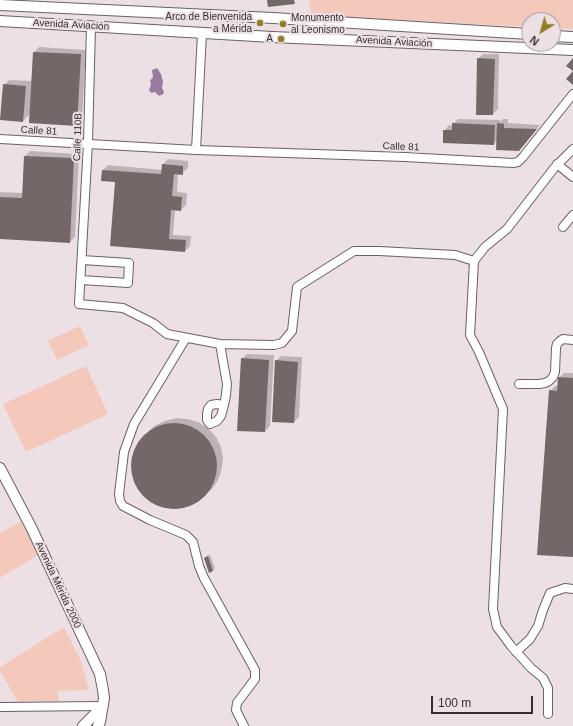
<!DOCTYPE html>
<meta charset="utf-8">
<style>
body{margin:0}
#map{position:relative;width:573px;height:726px;overflow:hidden;background:#ede0e4;font-family:Helvetica,sans-serif}
canvas{display:block}
.north{position:absolute;left:521px;top:12px;width:40px;height:40px;box-sizing:border-box;background:#ede0e4;border:1px solid #a3999c;border-radius:50%;rotate:217deg;font-size:11px;font-weight:700;line-height:16px;text-align:center;color:#342f31}
.north::after{content:'';display:block;margin:auto;width:14px;height:18px;background:#8f7f26;clip-path:polygon(50% 0,100% 100%,50% 72%,0 100%)}
.scale{position:absolute;left:431px;top:696px;width:102px;height:18px;box-sizing:border-box;border:2px solid #342f31;border-top:0;padding-left:5px;font-size:12px;line-height:14px;white-space:nowrap;color:#342f31;-webkit-text-stroke:3px #ede0e4;paint-order:stroke}
</style>
<div id="map">
<canvas width="573" height="726"></canvas>
<div class="north">N</div>
<div class="scale">100 m</div>
</div>
<script>
const context = document.querySelector('canvas').getContext('2d');
context.lineJoin = 'round';
function fillPath(path, color) {
  context.fillStyle = color;
  context.fill(path, 'evenodd');
}
function toPath(rows) {
  const path = new Path2D();
  for (const r of rows) {
    if (r.length === 3) {
      path.moveTo(r[0] + r[2], r[1]);
      path.arc(r[0], r[1], r[2], 0, 2 * Math.PI);
      continue;
    }
    path.moveTo(r[0], r[1]);
    for (let i = 2; i < r.length; i += 2) path.lineTo(r[i], r[i + 1]);
  }
  return path;
}
function strokePath(path, color, width, dash) {
  context.strokeStyle = color;
  context.lineWidth = width;
  context.lineCap = dash ? 'butt' : 'round';
  context.setLineDash(dash || []);
  context.stroke(path);
}
function drawText(font, color, halo, rows, align = 'center') {
  context.font = font + ' Helvetica,sans-serif';
  context.lineWidth = 4;
  context.setLineDash([]);
  context.textBaseline = 'middle';
  context.strokeStyle = halo;
  context.fillStyle = color;
  for (const [text, x, y, turn = 0] of rows) {
    context.save();
    context.translate(x, y);
    context.rotate((+turn || 0) * Math.PI / 180);
    context.textAlign = isNaN(turn) ? turn : align;
    if (halo) context.strokeText(text, 0, 0);
    context.fillText(text, 0, 0);
    context.restore();
  }
}
const green = toPath([
 [309,0,573,0,573,29,553,28,553,20,529,20,529,27,314,15,313,15,311,12],
 [80,326,89,345,57,360,48,341],
 [86,366,108,414,26,452,3,404],
 [22,521,38,555,0,578,0,533],
 [64,627,81,661,89,690,57,691,59,701,18,702,0,671,0,667]
]);
const water = toPath([
 [157,68,161,74,163,82,162,88,164,92,163,94,159,96,155,92,151,93,149,90,151,84,150,81,153,77,152,70]
]);
const shadow = toPath([
 [39,47,86,50,82,120,77,125,30,122,30,114,23,121,4,85,9,80,32,81,34,52],
 [483,54,499,54,498,109,493,114,478,59],
 [458,119,500,120,500,122,503,119,508,119,508,123,540,125,519,150,498,140,494,144,444,131,449,125,453,126,453,124],
 [30,151,79,154,75,237,70,242,0,238,0,192,23,193,25,156],
 [168,159,188,161,188,168,182,173,178,173,177,192,187,193,186,205,181,210,175,210,173,235,191,236,190,246,185,251,111,245,116,181,103,170,108,165,163,170,163,164],
 [247,354,274,355,270,426,265,431,242,359],
 [281,356,302,357,299,417,294,422,273,421,276,361],
 [564,373,573,373,573,556,550,391,555,386,559,386,559,378],
 [176,418,187,419,198,422,208,428,216,437,221,447,223,459,222,467,220,475,217,482,212,489,200,500,194,504,186,507,178,509,162,507,154,503,147,499,142,493,135,483,132,472,132,461,135,450,141,440,154,426,165,421],
 [210,555,215,568,213,571,205,558,207,556]
]);
const building = toPath([
 [267,0,294,0,295,4,268,7],
 [33,52,81,54,77,126,29,123],
 [477,58,495,59,493,115,476,115],
 [573,58,573,85,566,79,573,71,566,66],
 [3,84,26,86,23,122,0,120],
 [452,123,495,125,494,145,443,143,443,130,452,130],
 [497,123,504,124,504,128,537,129,519,151,496,150],
 [24,156,74,158,70,243,0,239,0,197,22,198],
 [162,164,183,166,183,175,174,174,172,196,182,197,181,211,171,210,169,239,186,240,185,252,110,246,115,182,101,181,102,170,161,174],
 [241,358,269,360,265,432,237,431],
 [275,360,298,362,294,423,272,422],
 [558,377,573,378,573,557,537,555,549,390,557,391],
 [174,466,43],
 [208,556,213,571,209,573,204,558]
]);
const minor = toPath([
 [91,26,88,143,79,304,123,308,153,323,167,334,220,344,274,345,282,343,292,331,297,287,354,251,379,251,455,255,474,261],
 [0,139,196,150,405,157,513,163,518,162,523,157,573,94],
 [196,150,202,33],
 [557,164,573,177],
 [563,227,573,215],
 [81,280,128,283,129,263,82,260],
 [186,338,134,424,124,452,119,494,120,501,123,506,150,520,186,535,193,542,199,566,204,578,255,670,255,679,237,703,236,710,244,726],
 [220,344,227,384,226,395,224,405,221,416,217,421,210,424,207,420,207,414,208,409,211,405,217,404,224,405],
 [519,384,539,384,545,383,549,381,553,377,555,372,556,348,557,344,560,341,563,339,573,340],
 [516,652,530,639,538,626,543,610,550,593,565,588,573,589],
 [0,707,103,706],
 [548,714,548,688,543,678,531,668,511,646,497,627,493,609,503,409,479,352,470,335,474,261,485,247,507,229,555,167,573,149]
]);
const major = toPath([
 [0,5,273,18,529,34],
 [0,21,272,37,573,50],
 [553,36,573,37],
 [0,468,31,527,100,674,103,690,104,698,100,722,98,726],
 [83,726,103,706]
]);
const markers = [
 [260,23,4,"#8f7f26"],
 [283,24,4,"#8f7f26"],
 [281,39,4,"#8f7f26"]
];
const poiNames = [
 ["Arco de Bienvenida",252,17],
 ["a Mérida",252,29],
 ["Monumento",291,18,"left"],
 ["al Leonismo",291,30,"left"],
 ["A",273,39]
];
const streetNames = [
 ["Avenida Aviación",71,25,3],
 ["Avenida Aviación",394,42,3],
 ["Calle 81",39,131,3],
 ["Calle 110B",78,137,-88],
 ["Calle 81",401,147,2],
 ["Avenida Mérida 2000",58,585,65]
];
fillPath(green, '#f4c9bb');
fillPath(water, '#987ca0');
fillPath(shadow, '#0003');
fillPath(building, '#736767');
strokePath(minor, '#6b6063', 10);
strokePath(major, '#6b6063', 12);
strokePath(minor, '#fff', 8);
strokePath(major, '#fff', 10);
for (const [x, y, r, color] of markers) {
  const dot = new Path2D();
  dot.arc(x, y, r, 0, 2 * Math.PI);
  context.fillStyle = color;
  context.fill(dot);
  strokePath(dot, '#ede0e4', 1.5);
}
drawText('10px', '#342f31', '#ede0e4', poiNames, 'right');
drawText('10px', '#342f31', '#ede0e4', streetNames);
</script>
